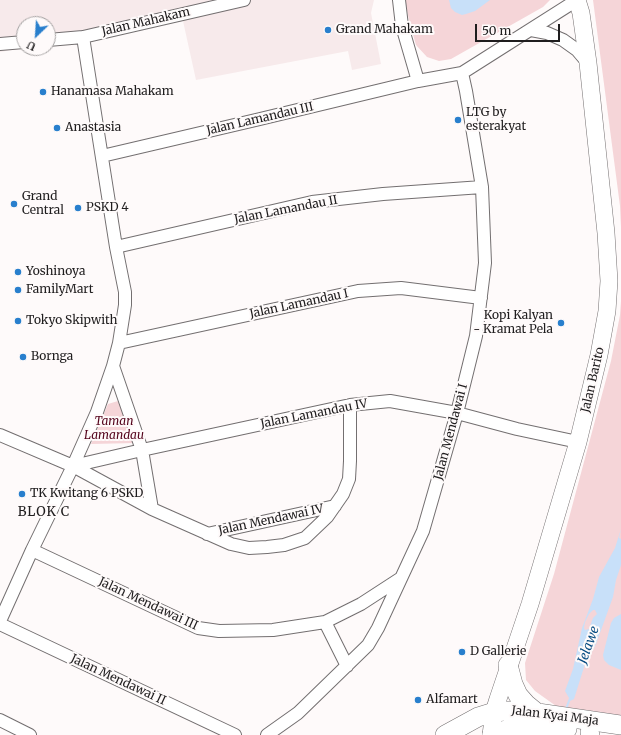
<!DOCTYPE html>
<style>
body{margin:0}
#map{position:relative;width:621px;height:735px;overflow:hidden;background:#fefafa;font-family:Merriweather,serif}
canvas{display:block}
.north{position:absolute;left:16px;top:16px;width:40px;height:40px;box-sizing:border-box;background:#fefafa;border:1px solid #a5a2a2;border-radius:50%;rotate:205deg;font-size:11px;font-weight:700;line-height:16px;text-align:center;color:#1f1d1e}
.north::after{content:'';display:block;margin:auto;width:14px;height:18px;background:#287fcd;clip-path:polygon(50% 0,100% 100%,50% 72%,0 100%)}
.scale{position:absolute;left:475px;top:24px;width:85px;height:18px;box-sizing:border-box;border:2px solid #1f1d1e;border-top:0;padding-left:5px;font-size:12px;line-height:14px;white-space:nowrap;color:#1f1d1e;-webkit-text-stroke:3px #fefafa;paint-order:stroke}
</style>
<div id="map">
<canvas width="621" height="735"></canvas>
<div class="north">U</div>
<div class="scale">50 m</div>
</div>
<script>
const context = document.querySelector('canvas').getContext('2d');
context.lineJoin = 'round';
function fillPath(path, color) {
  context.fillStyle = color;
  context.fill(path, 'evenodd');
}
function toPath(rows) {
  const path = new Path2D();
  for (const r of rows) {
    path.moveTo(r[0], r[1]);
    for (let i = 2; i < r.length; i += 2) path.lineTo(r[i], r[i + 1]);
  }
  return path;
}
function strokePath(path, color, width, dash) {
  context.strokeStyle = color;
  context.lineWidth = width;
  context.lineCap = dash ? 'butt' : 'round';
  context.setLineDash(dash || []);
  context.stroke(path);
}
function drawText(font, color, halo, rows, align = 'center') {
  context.font = font + ' Merriweather,serif';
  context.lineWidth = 4;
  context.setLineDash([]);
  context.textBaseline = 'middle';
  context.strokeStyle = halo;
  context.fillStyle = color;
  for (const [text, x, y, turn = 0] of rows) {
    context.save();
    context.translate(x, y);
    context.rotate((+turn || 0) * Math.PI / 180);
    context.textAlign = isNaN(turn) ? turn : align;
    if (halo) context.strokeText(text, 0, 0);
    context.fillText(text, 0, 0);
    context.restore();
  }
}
const built = toPath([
 [0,0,374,0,371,13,381,64,352,70,348,51,196,80,183,21,48,44,48,24,24,24,24,48,0,52]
]);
const green = toPath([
 [405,0,550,0,543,7,451,59,439,61,427,57,416,45,409,20],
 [593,0,621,0,621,227,620,206],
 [621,301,621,719,556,706,535,691,526,680,525,663,554,574,611,361,620,315],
 [118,401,136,443,91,444,108,404]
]);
const water = toPath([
 [449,0,490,0,475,11,466,14,462,15,455,12,451,8],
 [621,529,619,538,621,539,621,565,616,580,613,597,596,644,585,664,574,699,570,701,558,735,555,735,569,698,565,691,573,669,582,628,593,599,599,577,615,548],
 [593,610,595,610,597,614,593,618,589,629,585,630,584,628,585,622,589,614],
 [621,614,621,670,609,665,604,660,603,655,611,623,614,618]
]);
const street = toPath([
 [399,0,402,26,418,81,462,73,577,0],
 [531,30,547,33,563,40,577,50,588,63],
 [48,40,83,37,244,0],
 [0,44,24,42],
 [102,156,260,119,418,81],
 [116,247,312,202,383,194,482,187],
 [119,343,358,291,401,288,481,298],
 [113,366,142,450,152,509],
 [0,435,73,466,152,509,231,544,249,548,267,547,284,545,305,538,327,517,343,494,349,479,350,461,350,405],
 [73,466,142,450,350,405,390,401,457,413,517,429,578,442],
 [207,534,335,506],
 [32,550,198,628,219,631,273,630,325,622,361,604,401,578],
 [0,621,32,550,73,466,97,412,113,366,119,343,125,305,125,292,116,247,83,37],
 [325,622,347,666],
 [0,624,235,735],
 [0,720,30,735],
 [267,735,298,713,368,645,378,628,423,531,457,413,476,336,485,263,482,187,466,91,462,73]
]);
const secondary = toPath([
 [589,732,591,735],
 [491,735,494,712,498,699,530,604,578,442,599,355,607,311,609,281,606,233,588,63,581,13,577,0]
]);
const primary = toPath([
 [508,665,513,684,518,695,526,704,537,713],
 [445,735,478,717,494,712,506,711,524,711,621,725],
 [492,735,506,730,522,727,554,727,567,729]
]);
const markers = [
 [328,30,4,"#287fcd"],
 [43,92,4,"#287fcd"],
 [458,120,4,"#287fcd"],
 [57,128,4,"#287fcd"],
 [14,204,4,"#287fcd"],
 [78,208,4,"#287fcd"],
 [18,272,4,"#287fcd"],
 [18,290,4,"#287fcd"],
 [18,321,4,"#287fcd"],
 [561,323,4,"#287fcd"],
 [23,357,4,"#287fcd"],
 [22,494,4,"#287fcd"],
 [462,652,4,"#287fcd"],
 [418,700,4,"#287fcd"]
];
const streetNames = [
 ["Jalan Mahakam",146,22,-13],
 ["Jalan Lamandau III",260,119,-13],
 ["Jalan Lamandau II",286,210,-11],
 ["Jalan Lamandau I",299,304,-12],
 ["Jalan Barito",593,380,-77],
 ["Jalan Lamandau IV",314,414,-11],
 ["Jalan Mendawai I",451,432,-75],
 ["Jalan Mendawai IV",271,520,-12],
 ["Jalan Mendawai III",148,604,25],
 ["Jalan Mendawai II",118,680,25],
 ["Jalan Kyai Maja",555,716,7]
];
const poiNames = [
 ["Grand Mahakam",336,30],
 ["Hanamasa Mahakam",51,92],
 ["LTG by",466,113],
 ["esterakyat",466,127],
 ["Anastasia",65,128],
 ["Grand",22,197],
 ["Central",22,211],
 ["PSKD 4",86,208],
 ["Yoshinoya",26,272],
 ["FamilyMart",26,290],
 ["Kopi Kalyan",553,316,"right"],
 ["- Kramat Pela",553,330,"right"],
 ["Tokyo Skipwith",26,321],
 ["Bornga",31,357],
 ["TK Kwitang 6 PSKD",30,494],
 ["D Gallerie",470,652],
 ["Alfamart",426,700]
];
const parkNames = [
 ["Taman",114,422],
 ["Lamandau",114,436]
];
const neighbourhoodNames = [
 ["BLOK C",44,512]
];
const waterNames = [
 ["Jelawe",589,645,-70]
];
fillPath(built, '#f7eaeb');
fillPath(green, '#f5d5d8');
fillPath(water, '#c8e0f9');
strokePath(street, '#736f70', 14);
strokePath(secondary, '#736f70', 18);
strokePath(primary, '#736f70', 20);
strokePath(street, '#fff', 12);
strokePath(secondary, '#fff', 17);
strokePath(primary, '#fff', 19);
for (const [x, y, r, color] of markers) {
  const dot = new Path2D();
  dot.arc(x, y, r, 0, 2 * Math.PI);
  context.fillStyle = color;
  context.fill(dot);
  strokePath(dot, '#fefafa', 1.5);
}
drawText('12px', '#1f1d1e', '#fefafa', streetNames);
drawText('12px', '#1f1d1e', '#fefafa', poiNames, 'left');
drawText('italic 12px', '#54041c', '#fefafa', parkNames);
context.letterSpacing = '1px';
drawText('13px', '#1f1d1e', '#fefafa', neighbourhoodNames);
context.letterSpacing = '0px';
drawText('italic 13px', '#044a81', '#fefafa', waterNames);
</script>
